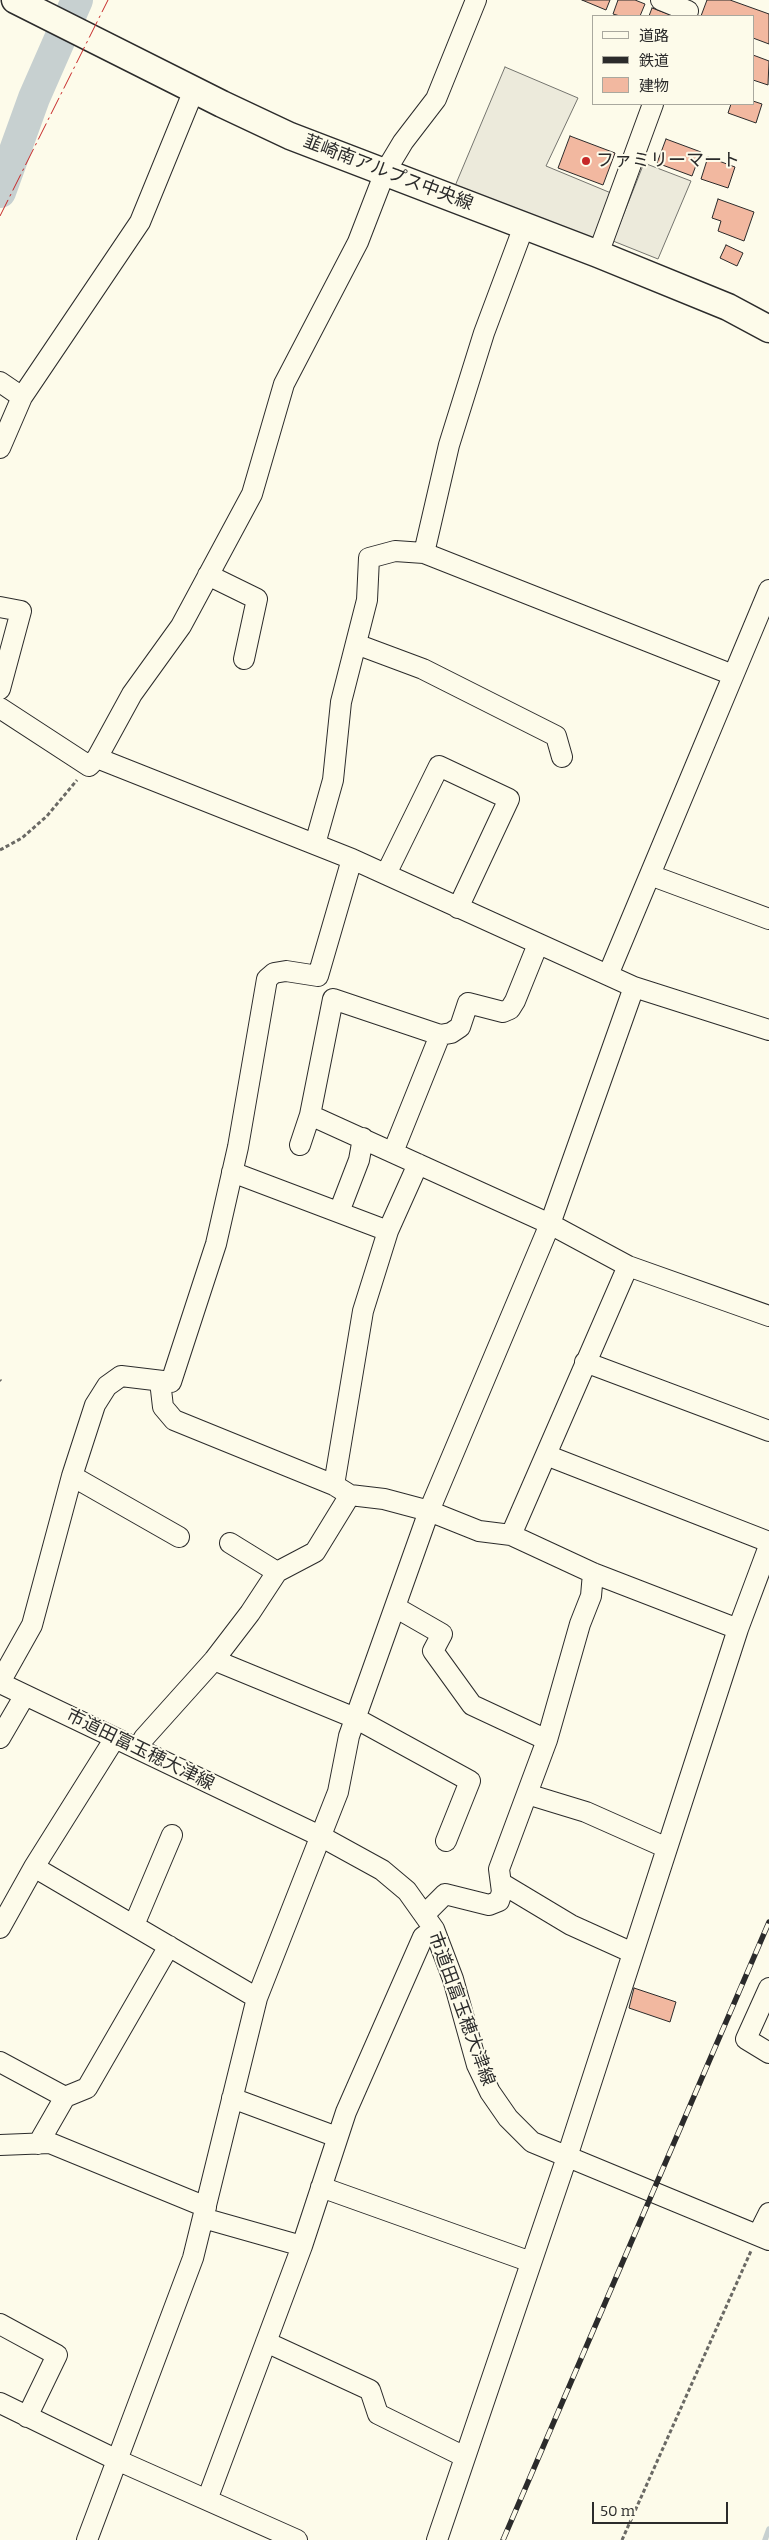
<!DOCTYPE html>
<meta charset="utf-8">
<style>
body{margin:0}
#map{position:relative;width:769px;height:2540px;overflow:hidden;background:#fdfbea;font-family:Bitter,"Noto Sans JP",serif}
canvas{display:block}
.legend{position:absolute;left:592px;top:15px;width:162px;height:90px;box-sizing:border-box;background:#fdfbea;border:1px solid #a9a89e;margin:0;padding:6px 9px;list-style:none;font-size:15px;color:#2b2b2b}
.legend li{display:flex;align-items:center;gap:10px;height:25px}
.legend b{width:25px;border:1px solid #a9a89e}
.scale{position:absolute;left:592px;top:2502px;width:136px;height:22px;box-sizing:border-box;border:2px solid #2b2b2b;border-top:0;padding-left:6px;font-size:15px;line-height:18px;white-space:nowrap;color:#2b2b2b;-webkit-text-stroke:4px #fdfbea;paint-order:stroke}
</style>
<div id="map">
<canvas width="769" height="2540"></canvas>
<ul class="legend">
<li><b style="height:6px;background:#fdfbea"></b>道路</li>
<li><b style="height:6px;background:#2b2b2b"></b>鉄道</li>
<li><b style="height:14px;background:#f2b8a0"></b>建物</li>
</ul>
<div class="scale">50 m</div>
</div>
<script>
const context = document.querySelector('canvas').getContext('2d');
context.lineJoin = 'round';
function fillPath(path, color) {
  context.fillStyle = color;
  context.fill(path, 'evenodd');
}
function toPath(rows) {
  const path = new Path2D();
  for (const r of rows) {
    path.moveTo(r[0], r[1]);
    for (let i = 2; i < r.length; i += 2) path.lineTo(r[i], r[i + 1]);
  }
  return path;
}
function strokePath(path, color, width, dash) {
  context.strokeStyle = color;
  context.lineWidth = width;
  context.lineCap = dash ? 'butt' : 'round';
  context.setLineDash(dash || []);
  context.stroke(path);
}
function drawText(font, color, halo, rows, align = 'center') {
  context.font = font + ' Bitter,"Noto Sans JP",serif';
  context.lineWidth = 4;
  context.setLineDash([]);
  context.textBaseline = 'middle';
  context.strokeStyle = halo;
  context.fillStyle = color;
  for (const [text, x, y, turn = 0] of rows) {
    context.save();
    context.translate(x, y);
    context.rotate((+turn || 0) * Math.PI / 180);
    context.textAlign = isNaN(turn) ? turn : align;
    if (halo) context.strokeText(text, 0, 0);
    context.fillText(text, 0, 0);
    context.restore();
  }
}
const parking = toPath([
 [505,67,578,98,546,166,611,193,593,239,455,186,505,67],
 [644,163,691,181,658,259,613,241,644,163]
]);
const stream = toPath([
 [765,2540,769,2529]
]);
const river = toPath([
 [0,192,34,98,77,0]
]);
const building = toPath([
 [582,0,610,0,606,10,582,0],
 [618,0,635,0,645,4,640,16,620,16,613,14,618,0],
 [707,0,730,0,769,14,769,44,753,38,753,16,701,16,707,0],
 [652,8,674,16,649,16,652,8],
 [753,55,769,61,768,85,753,80,753,55],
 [753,101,762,104,756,123,728,113,731,104,753,104,753,101],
 [570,136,615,153,603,185,558,168,570,136],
 [666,139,701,152,692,176,657,163,666,139],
 [708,157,735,167,728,188,701,179,708,157],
 [718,199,754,212,744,241,718,231,721,221,712,218,718,199],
 [726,245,743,253,737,266,720,258,726,245],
 [634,1988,676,2002,670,2022,629,2008,634,1988]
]);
const path = toPath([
 [0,850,22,838,47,816,77,780],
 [0,1380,1,1381],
 [622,2540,751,2251]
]);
const minor = toPath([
 [661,0,688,11],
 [598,254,653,104],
 [0,382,22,397],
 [0,448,22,397,140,222,194,90],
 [424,553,449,445,484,333,524,226],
 [208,575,257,599,244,659],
 [0,607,21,611,0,689],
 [356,644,423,669,556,736,562,757],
 [0,708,89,766,97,758,132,694,181,626,252,494,284,384,358,242,385,172,403,142,436,99,476,0],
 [315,844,333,780,341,702,367,600,369,558,395,551,424,553,733,675],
 [386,874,439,766,509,799,458,908],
 [650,875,769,919],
 [608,975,769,590],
 [634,987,769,1030],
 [310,1115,550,1224,628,1266,769,1316],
 [300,1145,310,1115,333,999,440,1035],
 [393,1152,440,1035,451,1033,460,1027,468,1003,503,1012,510,1009,515,1001,538,944],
 [232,1172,388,1231,363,1311,334,1485],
 [339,1212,359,1160,363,1138],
 [388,1231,418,1164],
 [628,1266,511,1535,593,1573,738,1629],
 [585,1362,769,1431],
 [160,1381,163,1407,174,1420,334,1485,350,1495,384,1499,429,1511,479,1531,511,1535],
 [546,1455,769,1542],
 [72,1476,179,1537],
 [230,1543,277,1572],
 [395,1607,442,1634,433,1651,472,1705,547,1740],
 [214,1660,355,1718,470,1781,446,1841],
 [0,1682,32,1625,72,1476,95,1405,107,1386,121,1376,171,1382,216,1244,238,1147,267,979,274,973,286,971,318,976,352,859],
 [0,1683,322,1837,382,1870,407,1891,434,1929,453,1979,477,2065,490,2092,508,2118,532,2142,769,2240],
 [0,1738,25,1695],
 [138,1749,144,1738,214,1660,250,1613,277,1572,315,1552,350,1495],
 [527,1794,586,1812,667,1848],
 [34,1867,257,1998],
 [501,1883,571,1925,633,1953],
 [425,1914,445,1894,489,1905,499,1901,502,1892,499,1869,547,1740,580,1624,591,1596,593,1573],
 [134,1925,172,1835],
 [0,1928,34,1867,115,1738],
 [769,1988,746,2039,769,2053],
 [0,2062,65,2097,87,2088,169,1946],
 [232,2098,337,2137],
 [38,2144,65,2097],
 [0,2145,50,2143,206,2207],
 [321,2187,531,2262],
 [203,2218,302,2246],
 [758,2235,769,2213],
 [0,2324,57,2355,27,2417],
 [266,2342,370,2390,378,2414,465,2457],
 [0,2403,117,2460,297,2540],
 [207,2500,302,2246,346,2112,423,1937,434,1929],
 [87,2540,193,2258,257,1998,338,1792,349,1736,429,1511,550,1224,634,987,352,859,97,758],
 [437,2540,567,2157,738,1629,769,1546]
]);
const major = toPath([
 [15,0,222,104,290,136,598,254,728,307,769,329]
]);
const rail = toPath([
 [503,2540,769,1922]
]);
const power = toPath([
 [0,216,108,0]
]);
const markers = [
 [586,161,5,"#c62828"]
];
const poiNames = [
 ["ファミリーマート",596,161]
];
const streetNames = [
 ["韮崎南アルプス中央線",388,173,21],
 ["市道田富玉穂大津線",140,1750,26],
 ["市道田富玉穂大津線",461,2009,70]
];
fillPath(parking, '#eceadb');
strokePath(parking, '#74746e', 1);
strokePath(stream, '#c7d0d0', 5.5);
strokePath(river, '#c7d0d0', 32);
fillPath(building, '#f2b8a0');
strokePath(building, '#2b2b2b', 1);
strokePath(minor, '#2b2b2b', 22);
strokePath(major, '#2b2b2b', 29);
strokePath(path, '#6a6964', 3, [4, 2.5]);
strokePath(minor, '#fdfbea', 20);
strokePath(major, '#fdfbea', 26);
strokePath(rail, '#2b2b2b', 5.5);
strokePath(rail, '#fdfbea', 4, [11]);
strokePath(power, '#c62828', 1, [18, 4, 2.5, 4]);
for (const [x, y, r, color] of markers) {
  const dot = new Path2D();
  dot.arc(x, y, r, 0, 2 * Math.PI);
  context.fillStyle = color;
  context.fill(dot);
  strokePath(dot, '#fdfbea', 2);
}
drawText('18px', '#2b2b2b', '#fdfbea', poiNames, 'left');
drawText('18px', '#2b2b2b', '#fdfbea', streetNames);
</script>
